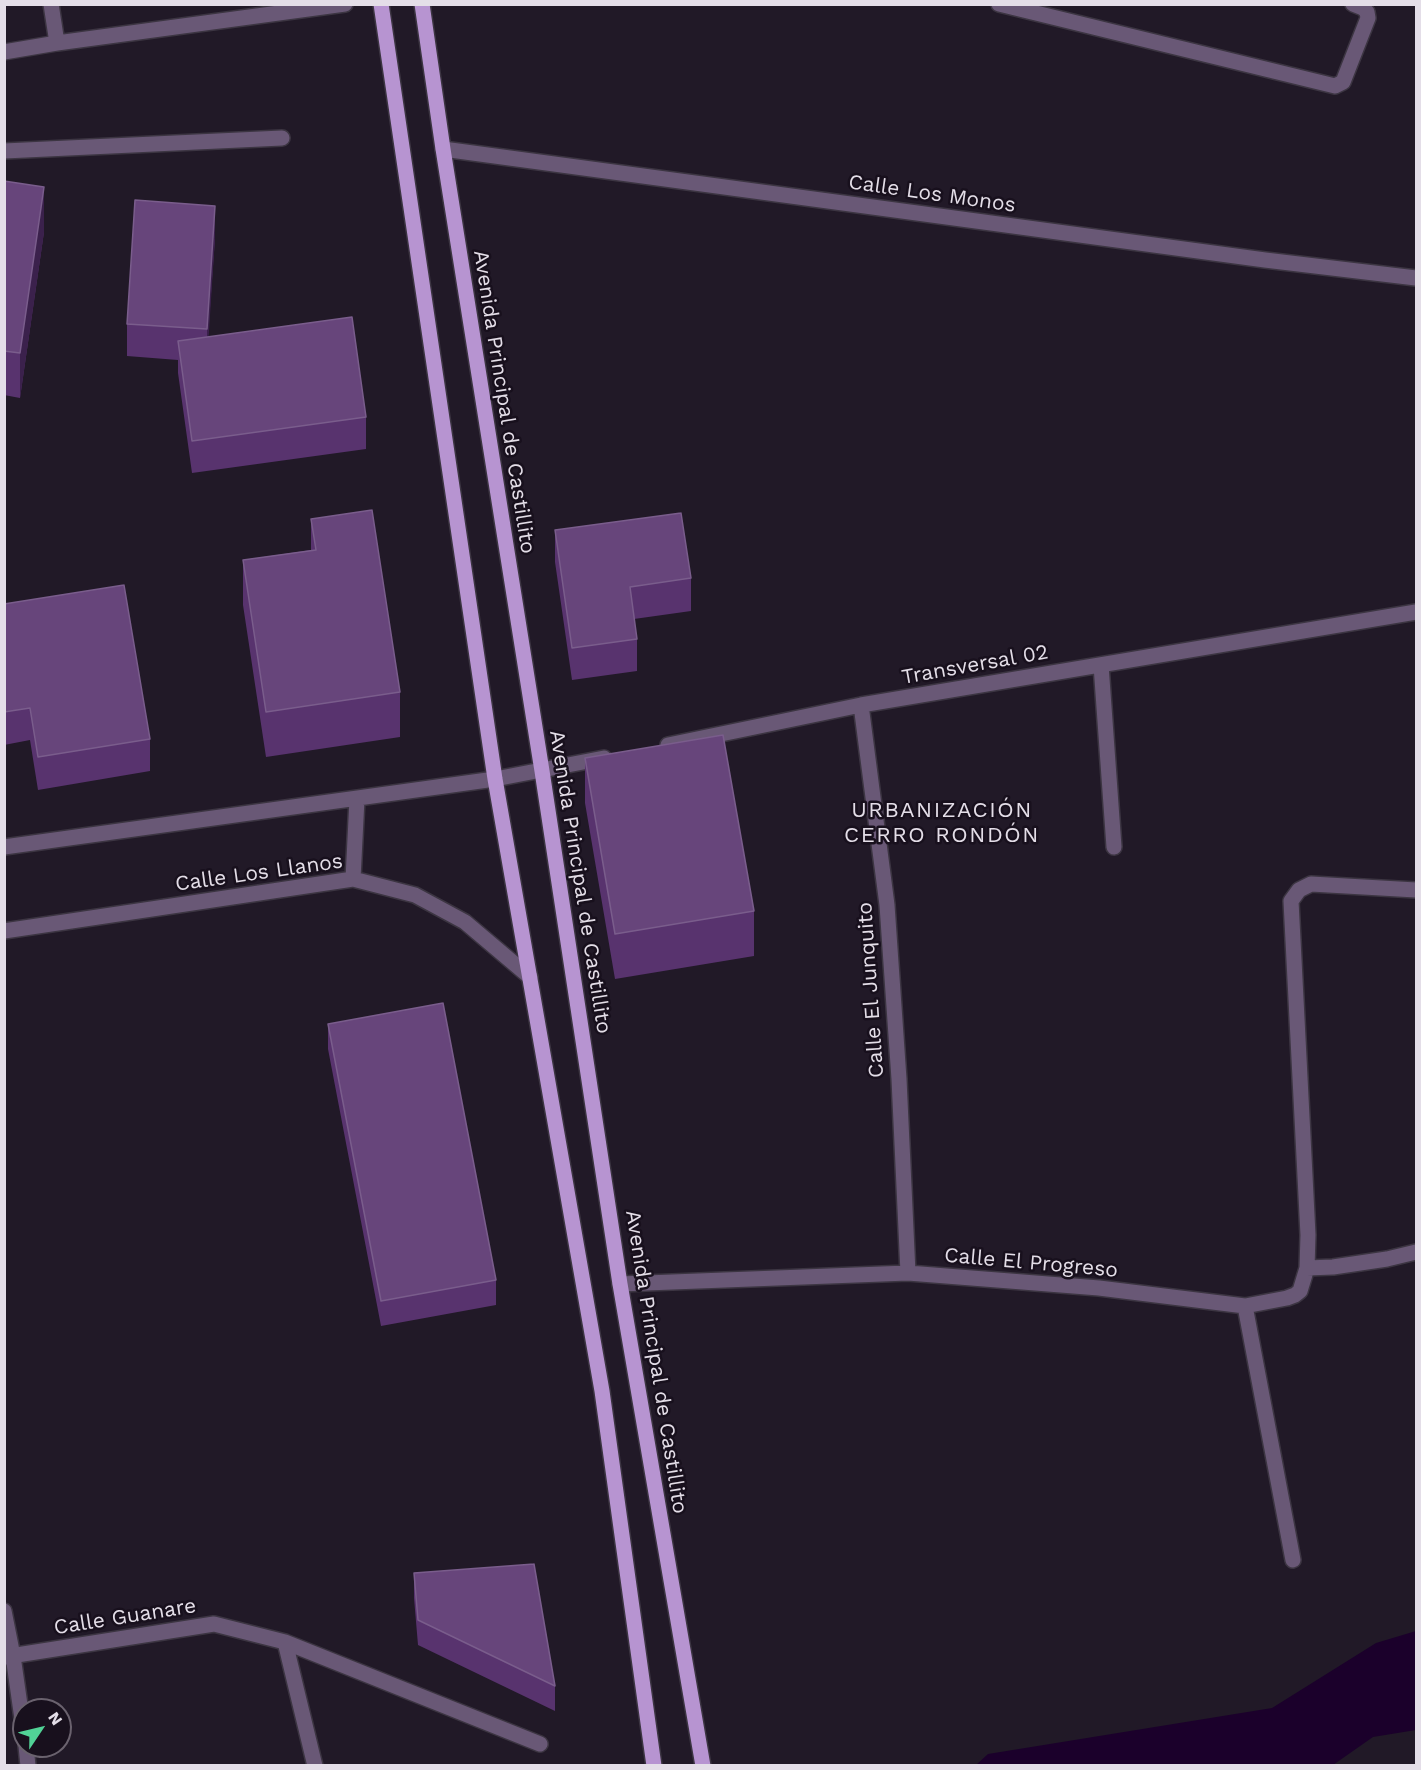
<!DOCTYPE html>
<meta charset="utf-8">
<style>
body{margin:0}
#map{position:relative;width:1421px;height:1770px;overflow:hidden;background:#211927;font-family:"Work Sans",sans-serif}
canvas{display:block}
.frame{position:absolute;inset:0;border:6px solid #e4dee8;pointer-events:none}
.north{position:absolute;left:12px;top:1698px;width:60px;height:60px;box-sizing:border-box;background:#18101d;border:2px solid #6a626e;border-radius:50%;rotate:55deg;font-size:16px;font-weight:700;line-height:24px;text-align:center;color:#e4dee8}
.north::after{content:'';display:block;margin:auto;width:21px;height:27px;background:#51d397;clip-path:polygon(50% 0,100% 100%,50% 72%,0 100%)}
</style>
<div id="map">
<canvas width="1421" height="1770"></canvas>
<div class="frame"></div>
<div class="north">N</div>
</div>
<script>
const context = document.querySelector('canvas').getContext('2d');
context.lineJoin = 'round';
function fillPath(path, color) {
  context.fillStyle = color;
  context.fill(path, 'evenodd');
}
function toPath(rows) {
  const path = new Path2D();
  for (const r of rows) {
    path.moveTo(r[0], r[1]);
    for (let i = 2; i < r.length; i += 2) path.lineTo(r[i], r[i + 1]);
  }
  return path;
}
function strokePath(path, color, width, dash) {
  context.strokeStyle = color;
  context.lineWidth = width;
  context.lineCap = dash ? 'butt' : 'round';
  context.setLineDash(dash || []);
  context.stroke(path);
}
function drawText(font, color, halo, rows, align = 'center') {
  context.font = font + ' "Work Sans",sans-serif';
  context.lineWidth = 5;
  context.setLineDash([]);
  context.textBaseline = 'middle';
  context.strokeStyle = halo;
  context.fillStyle = color;
  for (const [text, x, y, turn = 0] of rows) {
    context.save();
    context.translate(x, y);
    context.rotate((+turn || 0) * Math.PI / 180);
    context.textAlign = isNaN(turn) ? turn : align;
    if (halo) context.strokeText(text, 0, 0);
    context.fillText(text, 0, 0);
    context.restore();
  }
}
const water = toPath([
 [1416,1631,1416,1730,1373,1737,1333,1765,976,1765,988,1754,1272,1708,1376,1643]
]);
const minor = toPath([
 [51,4,57,43],
 [999,4,1335,86,1343,82,1368,18,1367,12,1363,8,1353,4],
 [4,52,57,43,345,4],
 [443,149,1265,260,1416,278],
 [4,151,282,138],
 [1101,665,1114,847],
 [861,705,887,905,899,1079,908,1273],
 [668,745,861,705,1416,612],
 [4,847,495,779,604,758],
 [353,879,357,799],
 [4,931,353,879,415,895,465,922,530,977],
 [1307,1268,1308,1235,1291,901,1299,890,1311,884,1416,890],
 [620,1284,908,1273,1099,1288,1245,1306,1287,1298,1295,1295,1300,1291,1307,1268,1333,1267,1387,1259,1416,1252],
 [1245,1306,1293,1560],
 [4,1611,13,1656,24,1733],
 [285,1642,315,1766],
 [4,1657,214,1624,285,1642,540,1744],
 [26,1746,28,1766]
]);
const major = toPath([
 [381,4,495,779,602,1391,654,1766],
 [422,4,443,149,542,771,620,1284,703,1766]
]);
const wall = toPath([
 [4,181,44,232,20,398,4,395],
 [215,238,208,336,366,417,366,449,192,473,178,373,178,360,127,356,127,324],
 [311,519,400,692,400,737,266,757,243,605,243,560,311,550],
 [555,530,691,578,691,611,634,619,637,639,637,671,572,680,555,562],
 [4,604,150,739,150,771,38,790,30,740,4,745],
 [585,758,754,911,754,956,615,979,585,803],
 [328,1024,496,1280,496,1305,381,1326,328,1049],
 [414,1573,555,1686,555,1711,418,1645,414,1598]
]);
const shadedWall = toPath([
 [44,187,44,232,20,398,20,353],
 [215,206,215,238,207,362,207,329]
]);
const building = toPath([
 [4,181,44,187,20,353,4,351,4,181],
 [135,200,215,206,207,329,127,324,135,200],
 [352,317,366,417,192,441,178,341,352,317],
 [372,510,400,692,266,712,243,560,316,550,311,519,372,510],
 [681,513,691,578,630,587,637,639,572,648,555,530,681,513],
 [124,585,150,739,38,757,30,708,4,712,4,604,124,585],
 [723,735,754,911,615,934,585,758,723,735],
 [443,1003,496,1280,381,1301,328,1024,443,1003],
 [534,1564,555,1686,418,1620,414,1573,534,1564]
]);
const streetNames = [
 ["Calle Los Monos",932,194,8],
 ["Avenida Principal de Castillito",504,402,81],
 ["Transversal 02",975,665,-10],
 ["Calle Los Llanos",259,873,-8],
 ["Avenida Principal de Castillito",580,882,81],
 ["Calle El Junquito",871,990,-94],
 ["Calle El Progreso",1031,1263,5],
 ["Avenida Principal de Castillito",656,1362,81],
 ["Calle Guanare",125,1617,-9]
];
const neighbourhoodNames = [
 ["URBANIZACIÓN",942,811],
 ["CERRO RONDÓN",942,836]
];
fillPath(water, '#1b002b');
strokePath(minor, '#3c3542', 18);
strokePath(major, '#3c3542', 18);
strokePath(minor, '#695876', 15);
strokePath(major, '#b794d1', 15);
fillPath(wall, '#58336e');
fillPath(shadedWall, '#3b214c');
fillPath(building, '#67457b');
strokePath(building, '#7a5d8c', 1.5);
drawText('21px', '#e4dee8', '#18101d', streetNames);
context.letterSpacing = '1.5px';
drawText('22px', '#e4dee8', '#18101d', neighbourhoodNames);
context.letterSpacing = '0px';
</script>
